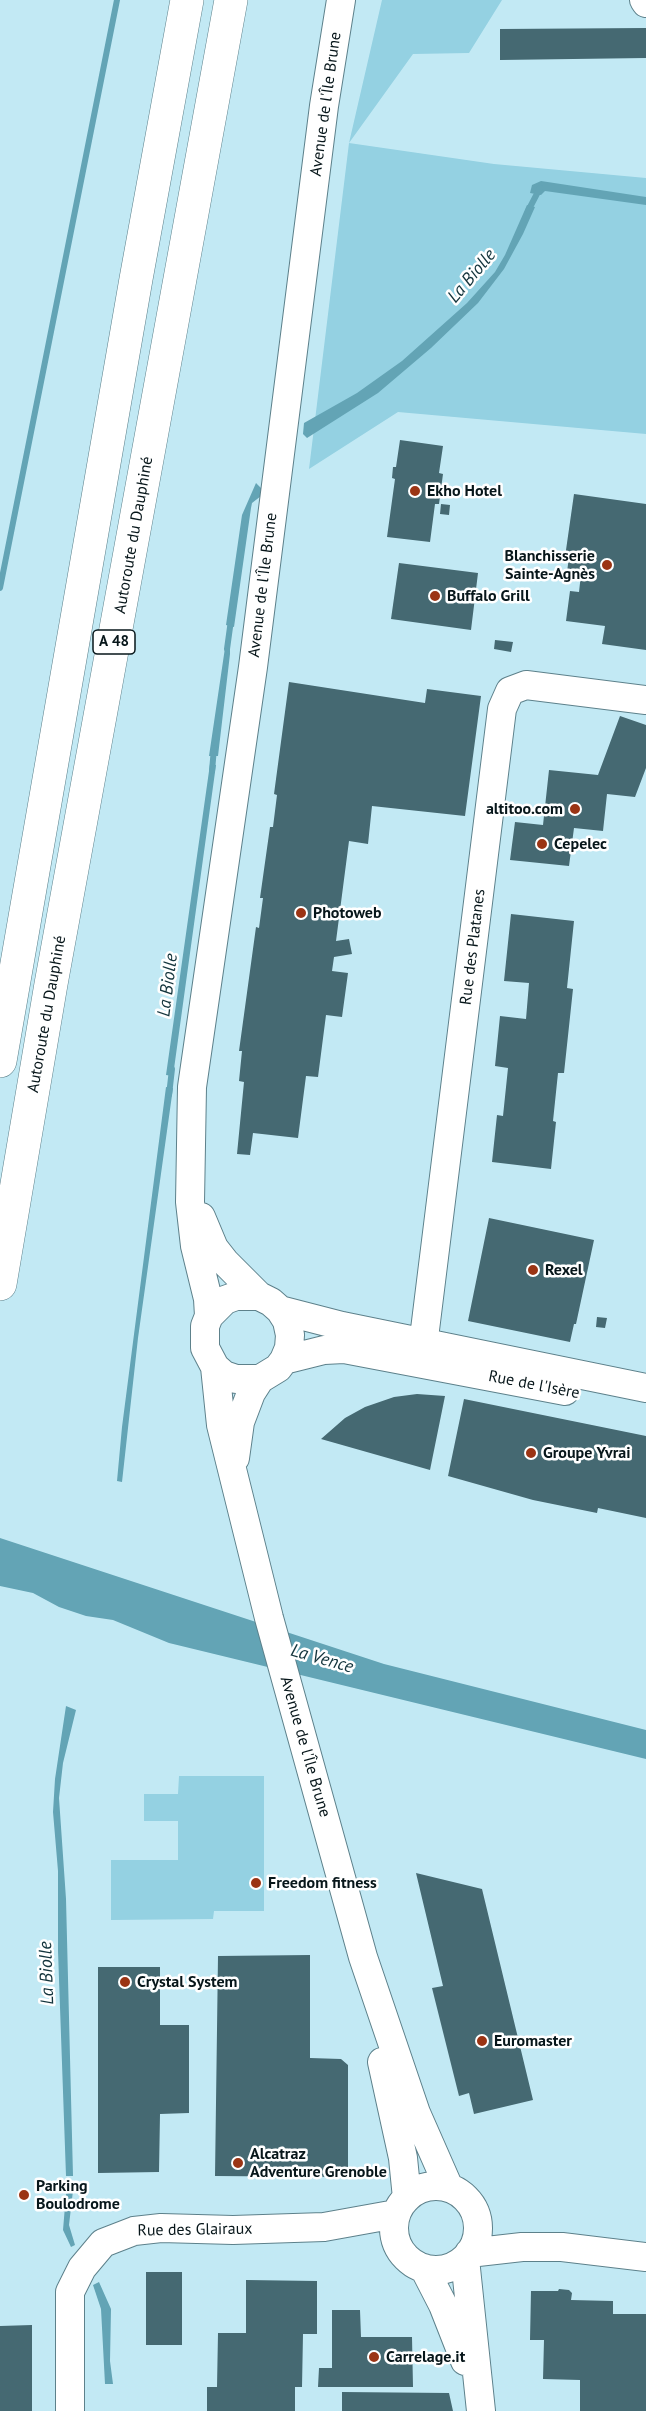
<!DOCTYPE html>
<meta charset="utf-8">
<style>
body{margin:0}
canvas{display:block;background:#c2e9f4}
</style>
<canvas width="646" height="2411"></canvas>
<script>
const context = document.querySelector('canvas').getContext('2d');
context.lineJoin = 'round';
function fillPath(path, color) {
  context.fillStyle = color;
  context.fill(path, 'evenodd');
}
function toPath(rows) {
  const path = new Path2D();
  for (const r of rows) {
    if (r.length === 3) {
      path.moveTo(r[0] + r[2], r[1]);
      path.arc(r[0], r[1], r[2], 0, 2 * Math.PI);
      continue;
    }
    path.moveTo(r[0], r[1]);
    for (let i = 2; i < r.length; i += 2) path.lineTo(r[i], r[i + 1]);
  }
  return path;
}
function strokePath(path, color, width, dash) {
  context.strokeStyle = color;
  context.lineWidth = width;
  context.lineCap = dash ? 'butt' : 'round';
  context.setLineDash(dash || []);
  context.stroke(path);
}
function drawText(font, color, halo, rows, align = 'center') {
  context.font = font + ' "PT Sans",sans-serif';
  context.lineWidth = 5;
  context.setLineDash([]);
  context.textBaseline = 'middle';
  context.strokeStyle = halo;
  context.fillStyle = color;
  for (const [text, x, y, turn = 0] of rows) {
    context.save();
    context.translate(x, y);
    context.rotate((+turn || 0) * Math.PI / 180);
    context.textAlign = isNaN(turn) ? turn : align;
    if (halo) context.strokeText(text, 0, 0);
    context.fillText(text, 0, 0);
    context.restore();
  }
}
const green = toPath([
 [382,0,502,0,469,53,413,54,349,143,494,164,646,178,646,434,398,412,309,469,349,143],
 [179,1776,264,1776,264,1911,214,1911,213,1919,111,1920,111,1860,178,1860,178,1821,144,1821,144,1794,178,1794]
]);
const water = toPath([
 [541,181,646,197,646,205,545,191,541,195,530,193,532,185],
 [527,205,535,207,523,234,504,269,478,303,431,348,378,393,307,438,303,434,304,423,357,393,402,361,467,303,495,272,505,255],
 [256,483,262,489,261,496,252,503,251,508,234,627,226,625,242,515],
 [226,641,230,641,230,654,218,756,209,756],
 [210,764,216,765,173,1076,166,1075],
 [166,1087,173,1088,138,1338,122,1482,117,1481,122,1427],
 [0,1538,384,1664,646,1730,646,1759,169,1643,113,1620,86,1616,59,1607,33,1593,0,1586],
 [66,1706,76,1710,63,1763,59,1798,66,1899,73,2176,66,2176,58,1951,58,1871,53,1812,55,1779],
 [67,2182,74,2182,69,2225,75,2245,71,2247,63,2230],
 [99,2282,111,2309,110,2361,113,2384,105,2384,101,2309,93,2285]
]);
const stream = toPath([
 [528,211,540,188],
 [0,588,117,0],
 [227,649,231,620],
 [212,771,214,748],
 [169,1095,172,1069]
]);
const building = toPath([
 [646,28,646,58,500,60,500,29],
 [400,440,443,446,439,473,443,474,439,504,435,504,430,542,387,537,395,479,392,478,393,467,396,467],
 [574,494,646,504,646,650,602,644,605,626,566,621,570,591,579,592,581,574,567,572,569,557,565,557],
 [441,504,450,505,449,515,440,514],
 [399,563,478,573,471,630,391,619],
 [495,640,513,642,511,652,494,649],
 [289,682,425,703,427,689,481,696,465,816,372,806,368,844,349,841,336,941,349,939,352,954,334,957,332,971,348,973,342,1017,326,1015,318,1077,306,1076,298,1138,253,1133,250,1155,237,1154,244,1082,239,1081,242,1051,239,1051,256,927,259,928,263,898,260,898,270,827,273,827,277,795,274,794],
 [620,716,646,725,646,768,635,797,607,794,603,831,574,828,569,866,510,860,515,822,543,825,549,770,598,775],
 [511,914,574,921,567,988,573,989,564,1073,558,1073,553,1121,556,1122,551,1169,492,1162,497,1115,503,1116,508,1068,495,1066,500,1016,526,1019,529,983,504,981],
 [489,1218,594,1240,576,1324,574,1324,570,1342,468,1321],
 [597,1317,607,1318,605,1328,596,1327],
 [417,1394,445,1396,430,1470,321,1439,345,1418,365,1407,394,1397],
 [464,1399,646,1436,646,1518,598,1508,597,1513,533,1500,448,1476],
 [416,1873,482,1889,533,2100,474,2114,469,2093,459,2096,432,1988,443,1986],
 [310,1955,310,2058,341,2059,348,2065,348,2170,342,2177,215,2176,218,1956],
 [98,1967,160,1967,160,2025,189,2025,189,2113,160,2114,159,2172,98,2173],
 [146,2272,182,2272,182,2345,146,2345],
 [246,2280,317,2281,317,2334,303,2334,302,2387,295,2387,295,2411,207,2411,207,2387,217,2387,218,2333,246,2333],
 [559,2289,569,2290,572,2293,571,2300,613,2301,613,2314,646,2314,646,2411,580,2411,580,2380,543,2379,544,2340,530,2340,531,2291,558,2291],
 [332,2310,360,2310,361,2337,412,2337,413,2387,318,2387,319,2368,332,2368],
 [32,2325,32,2411,0,2411,0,2326],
 [342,2392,449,2393,453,2411,342,2411]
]);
const minor = toPath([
 [644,0,646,3],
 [201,1217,214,1248,225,1262,259,1296],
 [280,1310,342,1326,646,1388],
 [209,1316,208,1299,195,1246,190,1202,192,1087,253,667,324,106,341,0],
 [284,1360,324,1350,344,1349,565,1391],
 [421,1362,502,709,510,691,526,685,646,700],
 [215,1367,221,1425,269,1618,363,1957,416,2113,449,2188],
 [235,1458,240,1422,251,1393,260,1379,278,1368,284,1360,289,1348,290,1335,287,1321,280,1310,271,1302,259,1296,236,1296,225,1300,209,1316,205,1326,205,1348,215,1367,224,1375,236,1379,260,1379],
 [382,2062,403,2158,407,2198],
 [436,2228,42],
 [469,2253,522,2247,562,2247,646,2257],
 [465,2259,481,2411],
 [424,2268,443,2305,465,2361],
 [70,2411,70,2292,82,2268,103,2243,134,2231,161,2228,233,2230,324,2227,396,2214]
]);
const highway = toPath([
 [0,1061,136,279,187,0],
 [0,1284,51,984,231,0]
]);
const markers = [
 [415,491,6,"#9b3414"],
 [607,565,6,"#9b3414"],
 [435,596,6,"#9b3414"],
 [575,809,6,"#9b3414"],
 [542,844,6,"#9b3414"],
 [301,913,6,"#9b3414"],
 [533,1270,6,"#9b3414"],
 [531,1453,6,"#9b3414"],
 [256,1883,6,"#9b3414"],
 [125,1982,6,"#9b3414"],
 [482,2041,6,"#9b3414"],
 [238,2163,6,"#9b3414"],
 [24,2195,6,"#9b3414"],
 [374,2357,6,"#9b3414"]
];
const shields = [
 [114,642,42]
];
const shieldNames = [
 ["A 48",114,642]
];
const streetNames = [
 ["Avenue de l'Île Brune",326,104,-82],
 ["Autoroute du Dauphiné",134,535,-80],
 ["Avenue de l'Île Brune",263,585,-83],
 ["Rue des Platanes",473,947,-83],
 ["Autoroute du Dauphiné",47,1014,-80],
 ["Rue de l'Isère",534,1385,11],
 ["Avenue de l'Île Brune",305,1747,74],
 ["Rue des Glairaux",195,2230,-1]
];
const poiNames = [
 ["Ekho Hotel",427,491],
 ["Blanchisserie",595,556,"right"],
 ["Sainte-Agnès",595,574,"right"],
 ["Buffalo Grill",447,596],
 ["altitoo.com",563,809,"right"],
 ["Cepelec",554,844],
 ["Photoweb",313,913],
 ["Rexel",545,1270],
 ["Groupe Yvrai",543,1453],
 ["Freedom fitness",268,1883],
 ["Crystal System",137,1982],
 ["Euromaster",494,2041],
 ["Alcatraz",250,2154],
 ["Adventure Grenoble",250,2172],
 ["Parking",36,2186],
 ["Boulodrome",36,2204],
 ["Carrelage.it",386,2357]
];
const waterNames = [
 ["La Biolle",472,276,-50],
 ["La Biolle",168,985,-83],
 ["La Vence",322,1659,16],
 ["La Biolle",47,1973,-92]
];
fillPath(green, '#94d1e2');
fillPath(water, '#63a4b5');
strokePath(stream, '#63a4b5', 6);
fillPath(building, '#456972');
strokePath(minor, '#5d818b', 30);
strokePath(highway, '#5d818b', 34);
strokePath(minor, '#fff', 28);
strokePath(highway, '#fff', 33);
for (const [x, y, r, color] of markers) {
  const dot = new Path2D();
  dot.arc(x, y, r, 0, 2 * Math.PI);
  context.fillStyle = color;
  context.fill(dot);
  strokePath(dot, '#fff', 2);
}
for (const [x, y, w] of shields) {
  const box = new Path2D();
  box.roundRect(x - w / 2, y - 12, w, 24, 4.5);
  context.fillStyle = '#fff';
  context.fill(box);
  strokePath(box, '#07161a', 1.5);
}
drawText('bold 15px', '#07161a', null, shieldNames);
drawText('16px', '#07161a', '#fff', streetNames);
drawText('bold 16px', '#07161a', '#fff', poiNames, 'left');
drawText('italic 18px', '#13343c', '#fff', waterNames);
</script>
